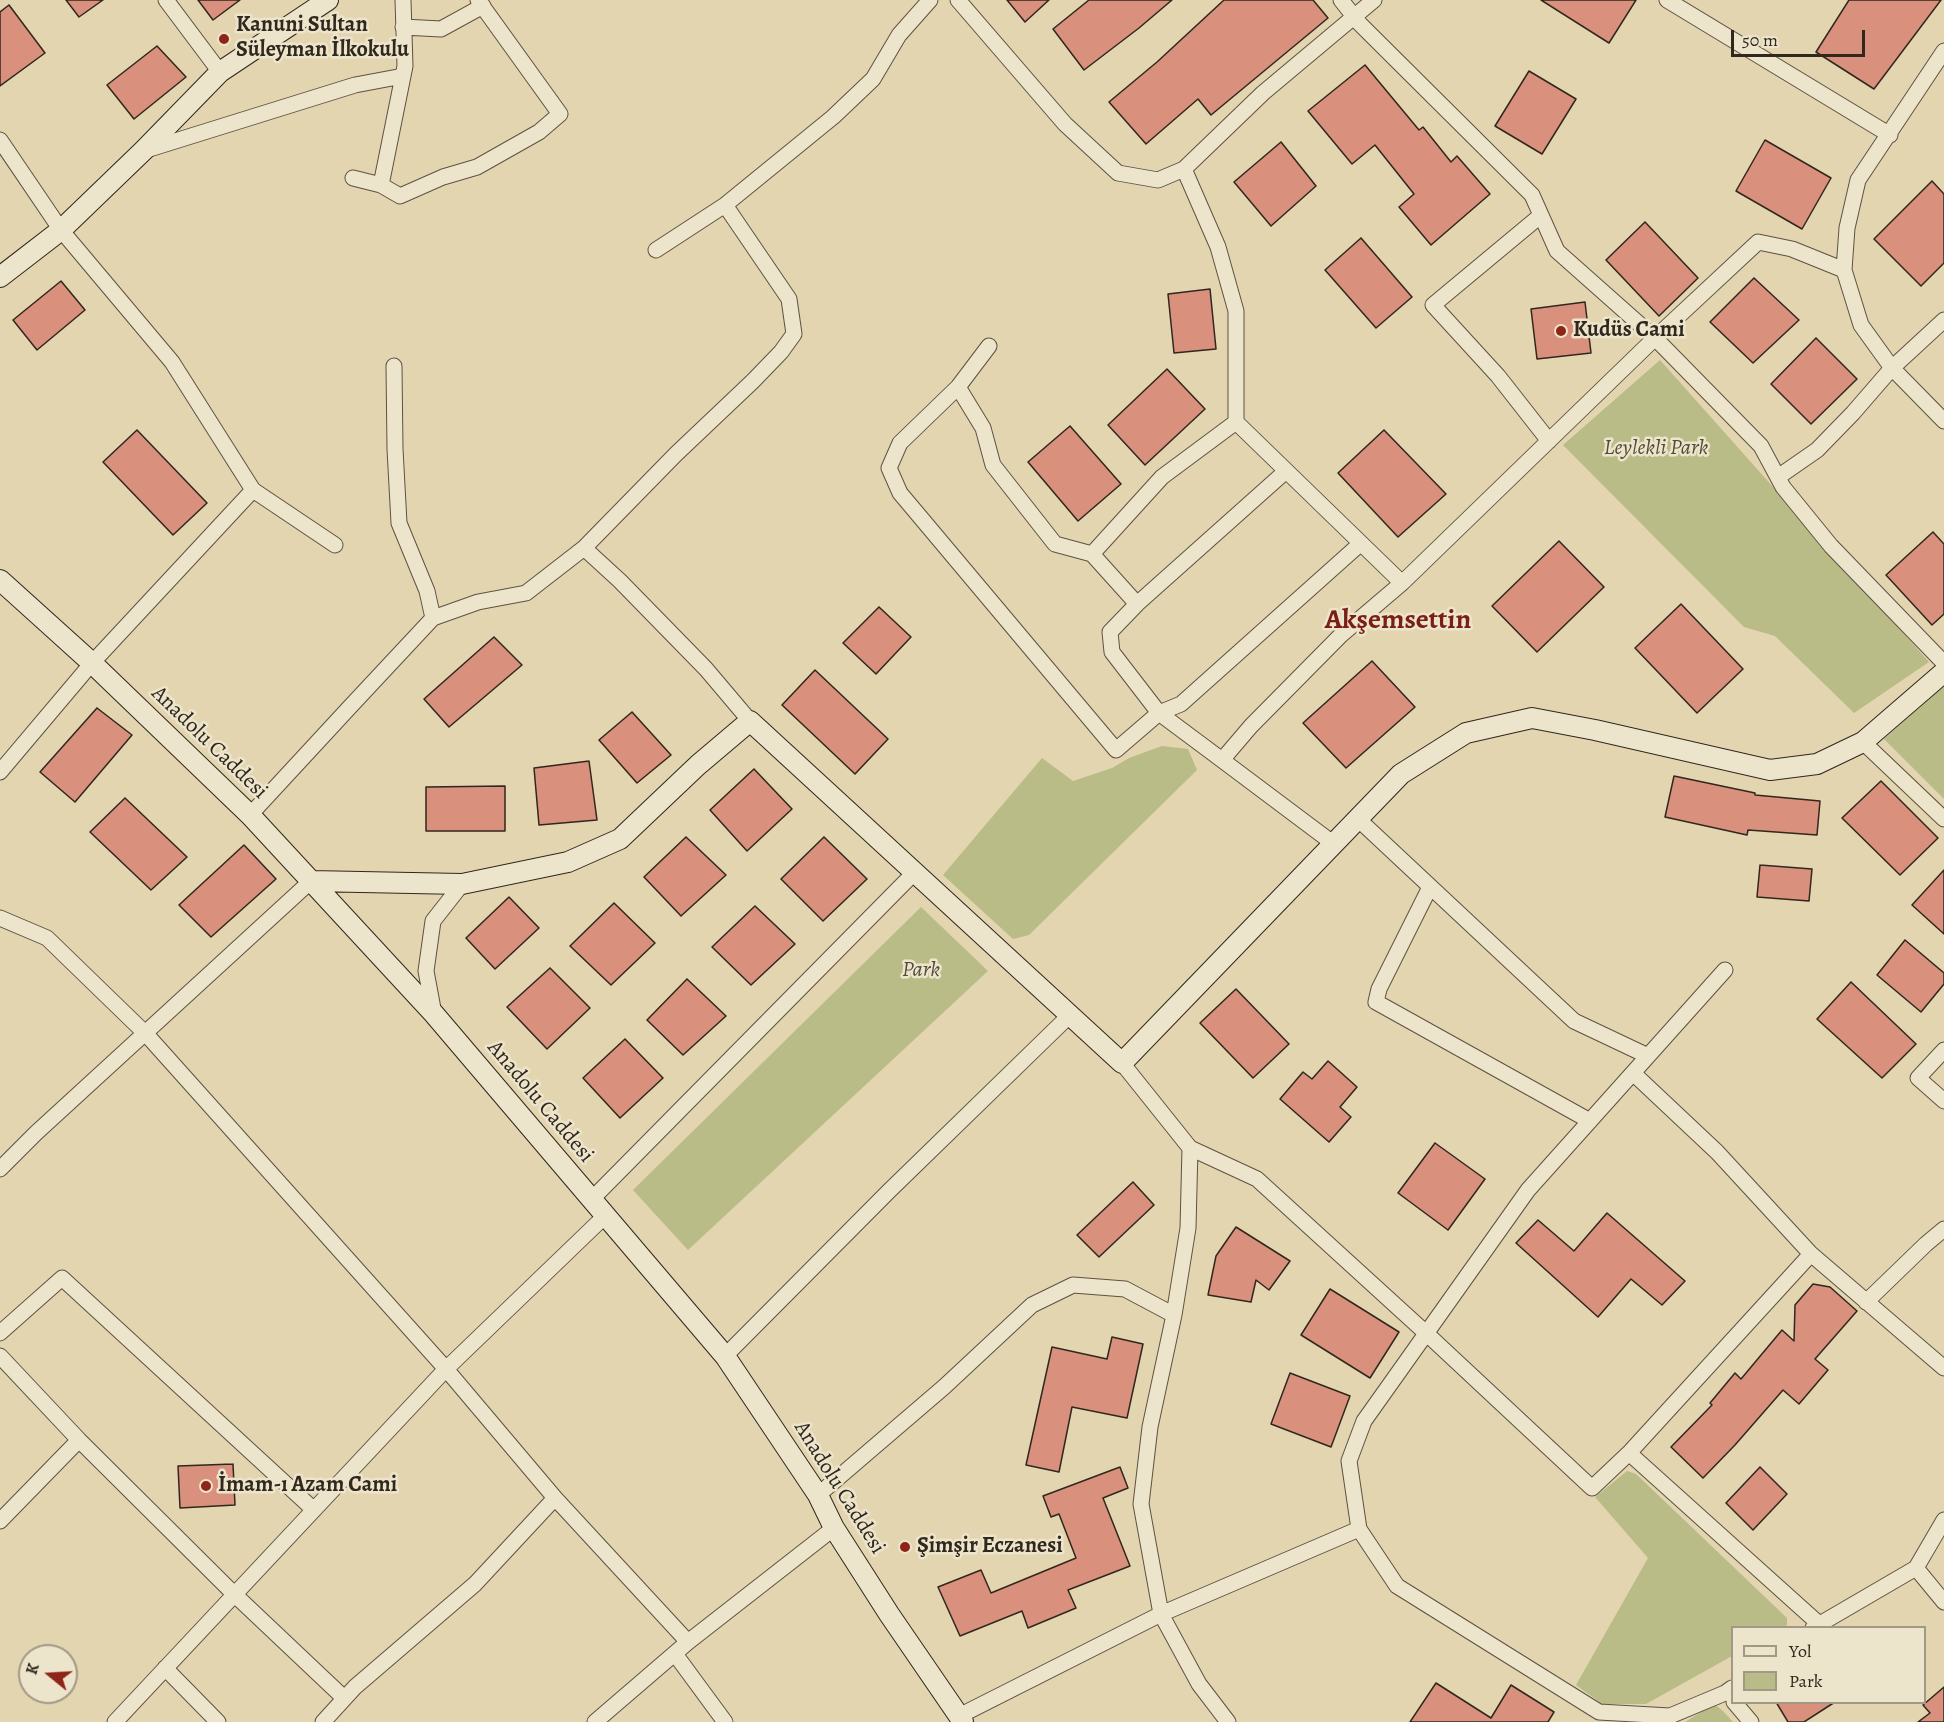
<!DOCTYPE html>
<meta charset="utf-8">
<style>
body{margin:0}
#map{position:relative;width:1944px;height:1722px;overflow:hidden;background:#e3d5b0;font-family:Alegreya,serif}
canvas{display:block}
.legend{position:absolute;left:1731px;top:1626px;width:195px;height:78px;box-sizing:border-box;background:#ede4cc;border:2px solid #a19886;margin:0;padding:8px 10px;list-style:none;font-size:18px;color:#30271d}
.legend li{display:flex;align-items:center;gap:12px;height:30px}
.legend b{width:30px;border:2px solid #a19886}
.north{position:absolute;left:18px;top:1644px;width:60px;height:60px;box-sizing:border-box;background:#ede4cc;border:2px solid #a19886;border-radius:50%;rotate:288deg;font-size:16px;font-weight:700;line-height:24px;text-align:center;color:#30271d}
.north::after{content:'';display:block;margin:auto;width:21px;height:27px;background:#8f2418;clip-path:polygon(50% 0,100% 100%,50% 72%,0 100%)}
.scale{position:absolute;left:1731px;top:30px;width:134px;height:27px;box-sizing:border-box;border:3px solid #30271d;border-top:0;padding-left:8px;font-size:18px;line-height:21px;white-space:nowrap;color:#30271d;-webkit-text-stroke:4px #ede4cc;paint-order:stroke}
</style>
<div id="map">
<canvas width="1944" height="1722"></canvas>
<ul class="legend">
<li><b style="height:8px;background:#ede4cc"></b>Yol</li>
<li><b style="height:16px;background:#b9bc87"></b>Park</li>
</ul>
<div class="north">K</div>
<div class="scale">50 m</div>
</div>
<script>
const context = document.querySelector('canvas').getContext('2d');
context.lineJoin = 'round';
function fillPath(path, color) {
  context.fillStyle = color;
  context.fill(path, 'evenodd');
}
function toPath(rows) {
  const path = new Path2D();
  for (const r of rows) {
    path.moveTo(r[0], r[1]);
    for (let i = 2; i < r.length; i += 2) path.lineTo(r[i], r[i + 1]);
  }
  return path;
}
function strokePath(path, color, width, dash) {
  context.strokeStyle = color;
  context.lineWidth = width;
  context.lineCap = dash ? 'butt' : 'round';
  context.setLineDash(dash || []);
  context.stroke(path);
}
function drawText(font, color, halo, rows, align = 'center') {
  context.font = font + ' Alegreya,serif';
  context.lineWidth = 5;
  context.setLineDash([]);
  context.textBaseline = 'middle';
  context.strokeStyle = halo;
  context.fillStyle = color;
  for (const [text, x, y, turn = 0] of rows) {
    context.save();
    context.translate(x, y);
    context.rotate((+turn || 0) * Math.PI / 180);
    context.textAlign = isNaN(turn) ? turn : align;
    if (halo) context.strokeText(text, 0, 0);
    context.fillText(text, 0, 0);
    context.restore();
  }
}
const green = toPath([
 [1660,360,1929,662,1854,713,1775,636,1744,627,1563,445],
 [1944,686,1944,799,1884,739],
 [1162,746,1188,749,1197,770,1029,935,1013,939,943,875,1042,758,1073,781,1112,768,1129,758],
 [921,907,988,971,688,1250,633,1190],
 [1627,1471,1636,1474,1787,1618,1787,1625,1783,1628,1732,1628,1732,1656,1646,1704,1602,1704,1576,1685,1648,1558,1595,1497],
 [1714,1704,1723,1711,1733,1722,1685,1722]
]);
const building = toPath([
 [66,0,103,0,79,17,66,0],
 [198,0,240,0,213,20,198,0],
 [1007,0,1049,0,1025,22,1007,0],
 [1089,0,1172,0,1139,28,1084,70,1053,29,1089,0],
 [1224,0,1313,0,1328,18,1211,115,1198,99,1146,144,1109,102,1157,62,1224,0],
 [1541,0,1636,0,1609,43,1541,0],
 [1849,0,1941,0,1874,89,1816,52,1849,0],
 [9,5,45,53,0,86,0,12,9,5],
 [157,46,186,77,134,119,107,85,157,46],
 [1365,65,1419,130,1423,127,1451,162,1457,156,1490,194,1431,245,1399,207,1414,194,1375,145,1352,164,1308,111,1365,65],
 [1529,71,1576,99,1542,154,1495,126,1529,71],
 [1765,140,1831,178,1802,229,1736,191,1765,140],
 [1281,142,1316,186,1271,226,1234,182,1281,142],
 [1932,181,1944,194,1944,263,1921,286,1874,239,1932,181],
 [1645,222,1698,278,1659,316,1606,260,1645,222],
 [1361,238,1412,297,1376,328,1325,270,1361,238],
 [1754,278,1799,320,1753,363,1710,322,1754,278],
 [61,281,85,310,37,350,13,320,61,281],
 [1210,289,1216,349,1174,353,1168,294,1210,289],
 [1585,302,1591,353,1537,359,1531,309,1585,302],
 [1816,338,1857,379,1811,424,1771,384,1816,338],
 [1167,369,1205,409,1145,465,1108,425,1167,369],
 [1070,426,1121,484,1078,521,1028,462,1070,426],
 [137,430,207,503,173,535,103,462,137,430],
 [1384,430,1446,494,1398,537,1338,473,1384,430],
 [1933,532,1944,544,1944,614,1932,625,1886,575,1933,532],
 [1559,541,1604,587,1537,652,1492,606,1559,541],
 [1681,604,1743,669,1697,713,1635,648,1681,604],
 [879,607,911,637,876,674,843,643,879,607],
 [494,637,522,665,449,727,424,699,494,637],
 [1372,661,1415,707,1346,768,1303,723,1372,661],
 [815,670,888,739,855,774,782,705,815,670],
 [97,708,132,735,75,802,40,772,97,708],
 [632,712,671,755,637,783,599,740,632,712],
 [589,761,597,820,539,825,534,768,589,761],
 [754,769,792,809,747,851,710,810,754,769],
 [1674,776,1755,793,1755,795,1820,801,1817,835,1748,830,1747,835,1665,817,1674,776],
 [1881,781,1938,838,1900,875,1842,818,1881,781],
 [505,786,505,831,426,831,426,787,505,786],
 [125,798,187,857,151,890,90,832,125,798],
 [686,837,726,875,681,916,644,877,686,837],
 [824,837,867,879,823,921,781,879,824,837],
 [244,845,276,879,211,937,179,905,244,845],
 [1760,865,1812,869,1809,901,1757,897,1760,865],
 [1944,870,1944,934,1912,905,1944,870],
 [509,897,539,928,495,969,466,938,509,897],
 [614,903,655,943,611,985,570,946,614,903],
 [755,906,795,944,751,985,712,947,755,906],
 [1905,940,1944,973,1944,984,1921,1012,1877,975,1905,940],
 [550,968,590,1008,547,1049,507,1007,550,968],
 [687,979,726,1016,683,1055,647,1020,687,979],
 [1851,982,1916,1044,1882,1078,1817,1019,1851,982],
 [1236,989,1289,1044,1253,1078,1200,1023,1236,989],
 [625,1039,663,1078,620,1118,583,1078,625,1039],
 [1328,1061,1357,1087,1340,1107,1351,1117,1329,1142,1280,1099,1303,1072,1312,1079,1328,1061],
 [1435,1143,1485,1179,1448,1230,1398,1193,1435,1143],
 [1133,1182,1154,1205,1099,1257,1077,1235,1133,1182],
 [1607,1213,1685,1281,1662,1305,1631,1279,1598,1317,1516,1243,1538,1220,1574,1251,1607,1213],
 [1236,1227,1290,1261,1269,1290,1256,1280,1251,1302,1208,1295,1216,1256,1236,1227],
 [1813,1284,1830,1287,1857,1311,1815,1359,1828,1370,1799,1404,1783,1390,1735,1445,1703,1478,1671,1447,1712,1405,1710,1403,1735,1373,1741,1379,1782,1330,1794,1341,1795,1305,1813,1284],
 [1330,1289,1399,1332,1370,1378,1301,1335,1330,1289],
 [1112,1337,1143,1344,1127,1418,1072,1407,1059,1472,1026,1465,1052,1347,1107,1359,1112,1337],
 [1290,1373,1350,1396,1331,1447,1271,1424,1290,1373],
 [233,1464,235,1505,180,1508,178,1466,233,1464],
 [1120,1467,1128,1488,1103,1498,1130,1566,1068,1590,1076,1608,1028,1628,1022,1611,960,1636,938,1587,981,1570,991,1593,1076,1558,1059,1514,1051,1517,1043,1496,1120,1467],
 [1760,1467,1787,1494,1753,1530,1726,1503,1760,1467],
 [1436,1683,1491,1718,1511,1685,1554,1712,1548,1722,1410,1722,1436,1683],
 [1944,1687,1944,1722,1918,1722,1930,1713,1923,1705,1944,1687],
 [1776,1702,1835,1702,1804,1722,1788,1722,1776,1702]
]);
const street = toPath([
 [166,0,220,72],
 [958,0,1065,124,1118,173,1158,180,1184,169,1263,93,1374,0],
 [1341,0,1360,24,1532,195,1557,251,1655,338,1761,446,1783,487,1831,546,1944,663],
 [1667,0,1890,135],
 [403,27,441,29,483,6],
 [0,140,61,230,172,362,253,490,335,545],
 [143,151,355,85,403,76],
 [353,178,381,185,400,196,443,177,477,167,539,132,560,114,478,0],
 [381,185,405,66,403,0],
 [725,205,833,117,873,79,899,35,930,0],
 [1540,216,1433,305,1498,376,1549,441],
 [1844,270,1847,228,1858,180,1944,51],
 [989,346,958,387,900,443,889,468,900,493,1116,750,1159,713,1181,704,1360,544],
 [394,366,395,449,399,523,427,591,433,618],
 [958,387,983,428,993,465,1055,544,1092,554,1137,604],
 [1236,422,1402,583,1341,635,1251,726,1222,760,1159,713,1112,652,1110,632,1137,604,1286,471],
 [1778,477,1817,450,1853,413,1892,368,1944,320],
 [584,548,620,581,706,669,750,721],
 [1092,554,1162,477,1236,422,1236,311,1218,247,1184,169],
 [1402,583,1655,338,1758,242,1792,249,1844,270,1861,325,1892,368,1944,421],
 [1863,742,1944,819],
 [1222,760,1334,844],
 [0,772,92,663,253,490],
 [250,815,348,709,433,618,478,602,526,593,584,548,676,454,753,381,781,352,794,334,789,299,725,205,656,250],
 [1358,819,1574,1021,1648,1056],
 [1430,887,1379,989,1376,1002,1590,1121],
 [0,918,47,938,146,1034,446,1369,555,1498],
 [1725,970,1528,1190,1364,1421,1349,1461,1359,1529,1397,1586,1599,1712,1670,1716,1725,1693,1732,1688],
 [434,1014,426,971,433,921,462,884],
 [1944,1050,1918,1078,1944,1101],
 [1122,1063,1190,1148,1257,1179,1427,1334,1592,1488,1629,1453,1818,1623],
 [1633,1073,1717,1152,1811,1254,1944,1368],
 [1190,1148,1188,1228,1174,1315,1150,1427,1141,1504,1161,1614,1199,1684,1228,1722],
 [0,1169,36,1133,311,881],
 [591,1200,915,872],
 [1866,1302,1926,1244,1944,1229],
 [0,1333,62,1278,313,1509],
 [0,1356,79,1440,234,1594,344,1698],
 [725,1356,889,1191,1070,1015],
 [1629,1453,1811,1254],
 [818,1495,944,1387,1032,1305,1073,1285,1125,1289,1174,1315],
 [1944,1520,1916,1568,1944,1602],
 [0,1521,79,1440],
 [1813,1628,1916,1568],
 [675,1654,725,1722],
 [165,1668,218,1722],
 [1734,1702,1751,1722],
 [959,1716,1161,1614,1359,1529],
 [115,1722,446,1369,605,1216],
 [323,1722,355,1687,475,1584,555,1498,688,1642],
 [595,1722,688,1642,834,1528]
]);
const secondary = toPath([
 [0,277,61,230,143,151,220,72,328,0],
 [0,580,92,663,250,815,434,1014,725,1356,818,1495,834,1528,889,1614,963,1722],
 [311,881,462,884,568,862,620,839,698,765,750,721,1122,1063,1401,774,1466,733,1532,718,1595,730,1770,770,1817,764,1863,742,1944,672]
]);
const markers = [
 [224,39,6,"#8f2418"],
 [1561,331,6,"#8f2418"],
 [206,1486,6,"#8f2418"],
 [905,1547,6,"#8f2418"]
];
const poiNames = [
 ["Kanuni Sultan",236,26],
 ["Süleyman İlkokulu",236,51],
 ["Kudüs Cami",1573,331],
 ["İmam-ı Azam Cami",218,1486],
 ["Şimşir Eczanesi",917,1547]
];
const parkNames = [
 ["Leylekli Park",1656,449],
 ["Park",921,971]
];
const streetNames = [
 ["Anadolu Caddesi",209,743,44],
 ["Anadolu Caddesi",540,1102,50],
 ["Anadolu Caddesi",839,1488,58]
];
const districtNames = [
 ["Akşemsettin",1398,621]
];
fillPath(green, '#b9bc87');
fillPath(building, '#d9907d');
strokePath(building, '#30271d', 1.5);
strokePath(street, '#5d5242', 17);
strokePath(secondary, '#30271d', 22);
strokePath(street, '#ede4cc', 15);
strokePath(secondary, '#ede4cc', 20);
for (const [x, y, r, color] of markers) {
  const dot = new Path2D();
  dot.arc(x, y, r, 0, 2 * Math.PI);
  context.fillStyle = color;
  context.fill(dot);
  strokePath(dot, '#ede4cc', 2);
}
drawText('bold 22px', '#30271d', '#ede4cc', poiNames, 'left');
drawText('italic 22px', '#524c38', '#ede4cc', parkNames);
drawText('22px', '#30271d', '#ede4cc', streetNames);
drawText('bold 28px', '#7a1f14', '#ede4cc', districtNames);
</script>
